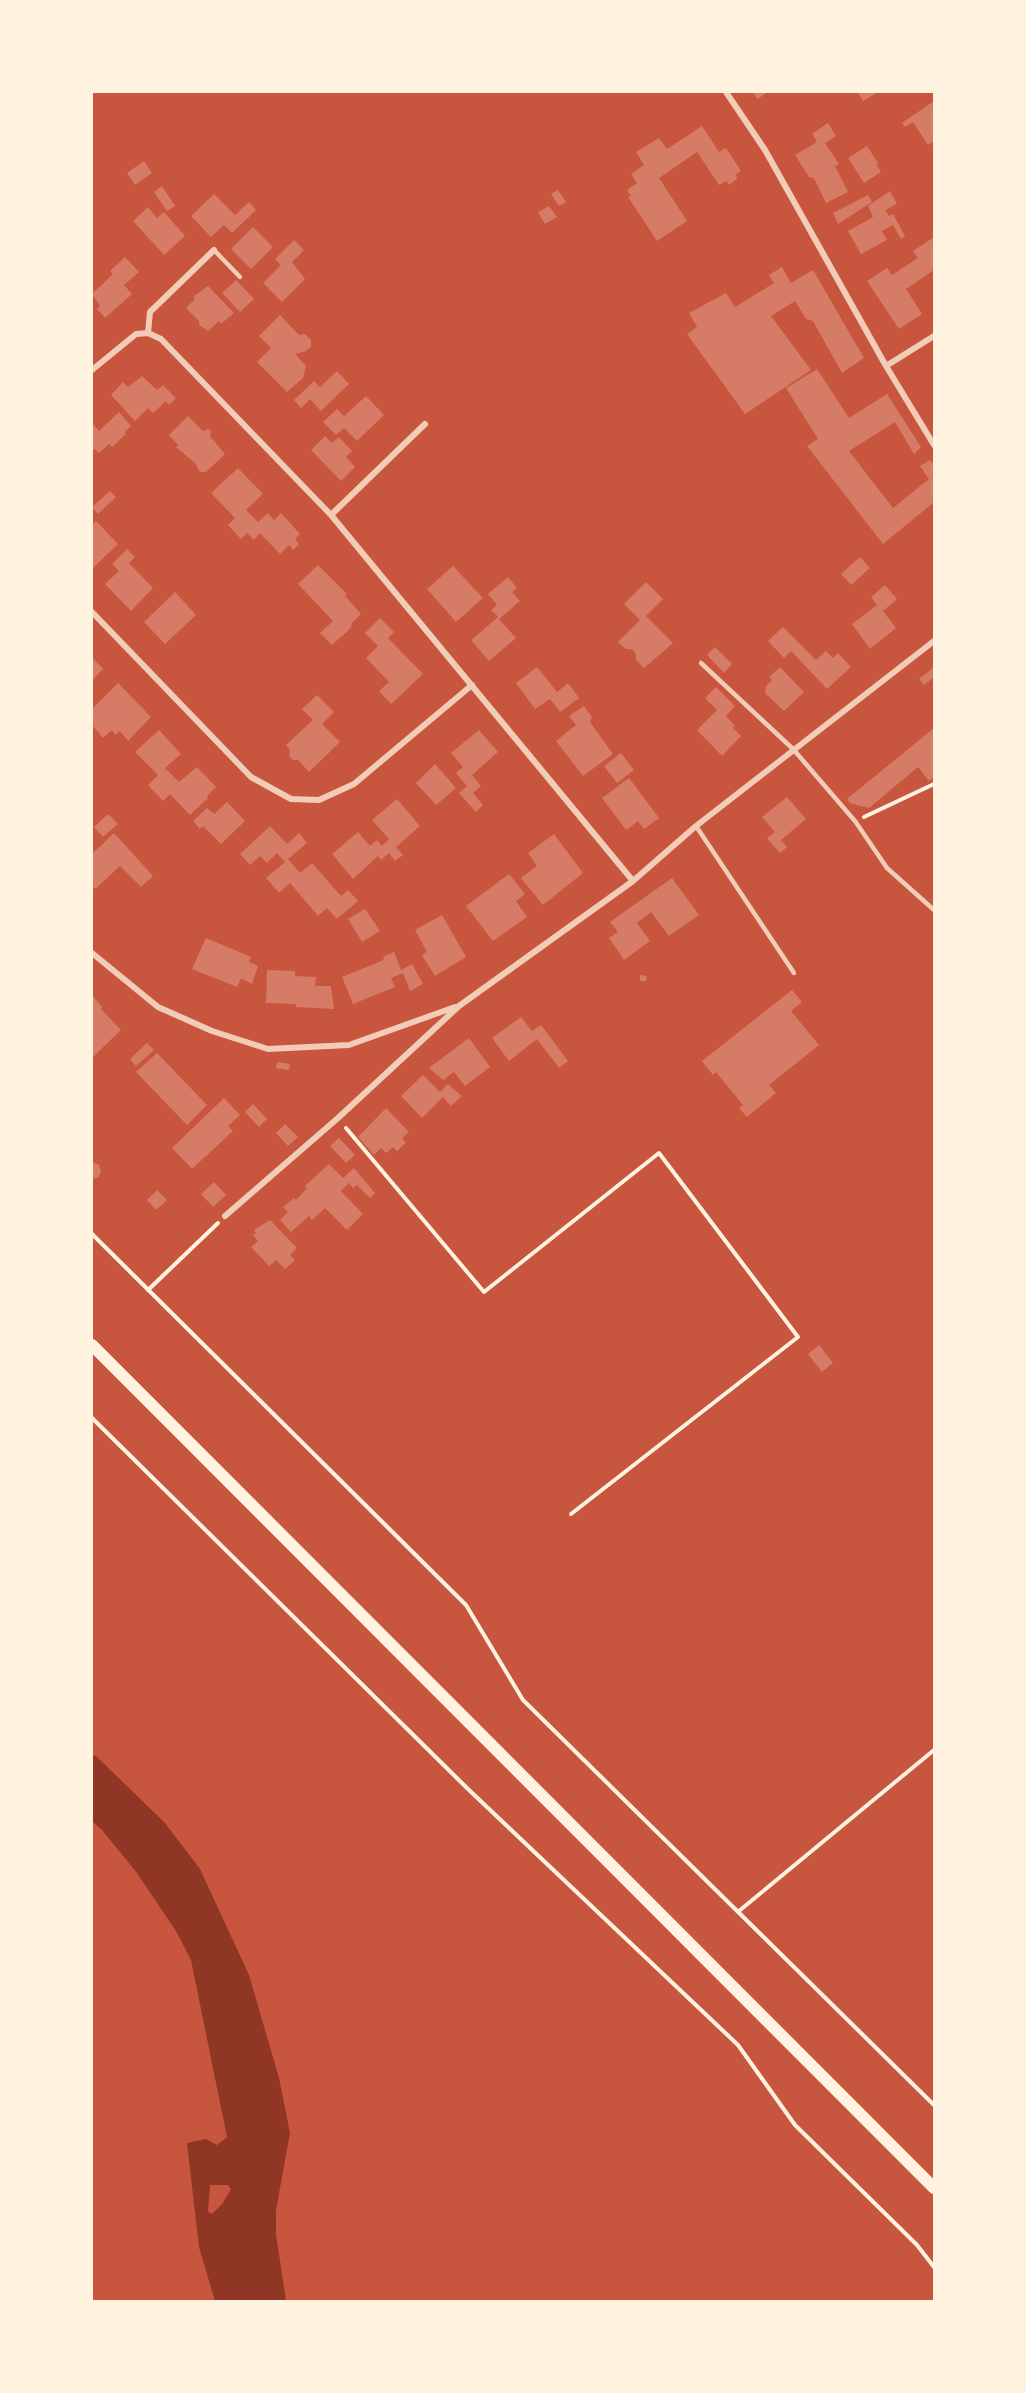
<!DOCTYPE html>
<style>
body{margin:0}
#map{position:relative;width:1026px;height:2393px;overflow:hidden;background:#c8553d;font-family:Rubik,sans-serif}
canvas{display:block}
.frame{position:absolute;inset:0;border:93px solid #fff3e0;pointer-events:none}
</style>
<div id="map">
<canvas width="1026" height="2393"></canvas>
<div class="frame"></div>
</div>
<script>
const context = document.querySelector('canvas').getContext('2d');
context.lineJoin = 'round';
function fillPath(path, color) {
  context.fillStyle = color;
  context.fill(path, 'evenodd');
}
function toPath(rows) {
  const path = new Path2D();
  for (const r of rows) {
    path.moveTo(r[0], r[1]);
    for (let i = 2; i < r.length; i += 2) path.lineTo(r[i], r[i + 1]);
  }
  return path;
}
function strokePath(path, color, width, dash) {
  context.strokeStyle = color;
  context.lineWidth = width;
  context.lineCap = dash ? 'butt' : 'round';
  context.setLineDash(dash || []);
  context.stroke(path);
}
const water = toPath([
 [92,1755,96,1756,165,1823,200,1869,249,1975,279,2078,290,2133,276,2210,276,2234,286,2301,215,2301,199,2247,187,2143,206,2139,217,2145,227,2137,191,1960,176,1931,137,1873,102,1830,92,1821],
 [210,2185,228,2185,231,2189,223,2203,212,2214,208,2212]
]);
const building = toPath([
 [752,92,767,92,758,99],
 [858,92,878,92,863,101],
 [934,101,934,141,928,145,913,122,905,127,902,123],
 [828,123,836,136,825,143,839,164,835,166,848,192,826,203,814,178,809,177,795,155,817,142,812,134],
 [702,126,719,152,726,148,741,171,735,175,738,178,729,185,726,181,719,185,697,152,659,178,687,221,657,241,628,197,631,196,627,190,637,183,631,174,644,165,636,152,659,138,667,149],
 [867,146,878,163,876,164,881,172,864,183,848,158],
 [144,161,152,173,135,185,127,173],
 [162,186,175,206,167,211,154,192],
 [558,190,566,202,559,206,551,194],
 [890,191,897,204,885,210,889,216,893,214,905,236,901,239,893,225,882,231,887,240,861,254,848,231,873,217,868,206],
 [214,194,235,215,249,202,256,210,232,233,224,225,211,237,191,216],
 [868,195,872,202,838,224,833,213],
 [549,206,557,217,545,224,538,212],
 [148,207,157,218,164,212,185,236,164,255,133,221],
 [253,227,273,247,251,269,231,249],
 [934,237,934,270,906,289,922,314,899,329,867,281,887,268,892,275,918,258,913,251],
 [294,240,304,250,292,262,305,279,282,302,263,283,281,265,275,259],
 [125,257,139,272,124,285,132,294,105,318,97,309,100,306,92,294,113,274,110,271],
 [782,267,791,283,813,270,864,358,842,373,813,321,806,319,795,301,771,316,811,370,745,414,687,334,697,327,689,313,726,293,735,307,774,283,769,275],
 [236,280,254,299,240,312,222,293],
 [208,286,234,313,221,324,219,321,208,331,199,325,199,321,186,308,194,300,194,296],
 [280,315,299,335,305,334,311,340,311,347,306,351,295,354,306,366,303,378,287,392,257,362,271,348,259,336],
 [817,369,849,418,887,394,921,447,914,454,895,422,849,451,893,508,929,479,920,466,930,460,934,464,934,502,883,544,807,446,818,439,786,388],
 [337,371,349,384,321,411,310,399,301,408,294,400,314,381,320,387],
 [142,376,157,390,163,385,176,398,169,405,166,401,153,413,148,408,135,421,111,395,123,382,128,387],
 [366,396,384,415,357,441,344,428,336,435,323,422,337,409,344,416],
 [119,412,131,426,125,432,126,434,112,447,109,444,99,453,95,449,92,452,92,423,99,431],
 [188,416,203,431,209,429,211,432,210,436,225,454,206,472,200,472,195,463,176,447,178,445,169,435],
 [325,436,332,443,339,437,352,451,346,457,355,467,341,481,311,450],
 [238,468,263,494,246,510,258,522,268,513,274,520,281,513,300,534,295,539,299,544,293,550,289,545,280,554,260,533,254,540,247,533,241,539,228,525,235,518,211,493],
 [110,491,116,497,98,514,92,507],
 [96,521,118,544,92,569,92,525],
 [127,549,135,557,129,563,153,588,131,611,105,584,119,571,112,564],
 [860,557,870,568,851,585,841,574],
 [318,565,347,594,345,596,361,614,352,623,351,628,332,645,320,633,333,621,298,584],
 [453,566,483,598,456,622,427,589],
 [508,577,517,588,512,592,520,601,499,619,516,638,489,661,471,640,498,617,491,610,497,605,488,594],
 [646,582,663,599,646,616,673,643,644,668,636,660,636,654,632,649,626,649,618,642,640,620,624,604],
 [885,585,897,599,883,611,896,628,870,649,852,624,877,605,871,597],
 [175,592,196,615,165,644,144,622],
 [380,618,394,632,388,638,423,674,391,704,379,691,389,682,366,658,378,646,365,633],
 [783,627,816,660,826,651,833,658,838,653,851,667,827,689,791,651,784,658,768,641],
 [715,647,732,664,724,673,707,655],
 [92,657,103,669,92,681],
 [537,667,557,692,568,683,579,698,560,712,550,699,535,709,516,683],
 [780,667,804,692,784,711,765,693,766,686,772,680,769,677],
 [934,667,934,677,924,685,919,679],
 [118,683,151,717,128,741,120,731,115,735,112,730,103,738,92,725,92,709],
 [716,687,735,706,726,716,735,726,733,728,741,736,722,756,697,730,717,710,705,698],
 [317,695,334,712,322,724,340,742,309,772,298,760,293,760,289,756,290,750,286,745,313,720,302,709],
 [584,706,592,717,590,722,613,754,583,776,556,741,576,725,569,716],
 [934,728,934,777,929,781,918,767,869,808,850,803,847,799],
 [159,730,181,754,165,768,179,782,197,767,216,787,207,796,208,798,190,815,170,794,163,801,148,785,158,775,135,752],
 [479,730,498,752,472,775,481,786,473,793,483,805,476,812,459,793,467,786,456,773,463,767,451,753],
 [621,753,634,770,617,783,604,766],
 [435,764,456,788,436,805,416,783],
 [629,778,659,818,644,829,638,821,626,830,602,798],
 [787,797,806,819,781,840,787,847,780,853,767,838,775,832,762,817],
 [397,799,420,826,396,847,403,855,395,861,389,853,381,860,378,856,353,879,332,854,358,832,370,846,377,840,382,846,389,839,372,820],
 [227,802,245,821,221,844,203,826,200,829,193,821,207,808,214,814],
 [108,814,118,824,103,837,94,827],
 [270,826,287,844,299,833,307,843,288,859,300,873,312,863,341,896,348,890,358,901,337,919,327,908,318,916,290,883,279,893,266,878,285,862,277,853,267,863,260,856,250,865,240,854],
 [114,833,153,876,141,887,120,866,95,889,92,885,92,854],
 [554,834,583,873,543,905,521,878,537,866,528,853],
 [509,874,525,894,516,901,527,917,493,941,466,906],
 [672,878,699,915,669,936,651,912,637,923,650,941,624,960,609,938,618,932,610,922],
 [365,909,380,931,362,942,348,919],
 [442,915,466,957,435,976,422,955,427,952,415,930],
 [206,938,251,957,249,962,258,966,252,984,241,978,237,987,192,969],
 [394,952,401,970,412,964,423,984,410,991,403,973,391,978,395,987,353,1004,342,977,384,960,383,957],
 [267,970,295,971,295,976,316,977,315,986,331,986,334,1009,296,1007,296,1004,266,1003],
 [640,975,647,976,646,981,640,981],
 [792,990,802,1002,791,1011,819,1045,769,1085,776,1093,747,1117,739,1108,743,1105,716,1072,713,1075,702,1061],
 [92,995,102,1007,101,1009,121,1030,92,1058],
 [521,1017,532,1031,541,1025,568,1061,559,1068,537,1039,509,1061,492,1038],
 [469,1038,490,1067,465,1086,454,1072,443,1080,429,1068],
 [147,1043,154,1050,136,1066,130,1059],
 [157,1053,207,1105,187,1125,136,1072],
 [277,1062,290,1064,289,1070,276,1068],
 [423,1075,440,1092,448,1084,462,1096,451,1106,443,1097,422,1118,401,1096],
 [224,1098,240,1115,228,1126,233,1131,192,1169,172,1148],
 [253,1104,267,1119,259,1127,245,1112],
 [386,1108,409,1132,402,1138,406,1143,397,1151,393,1147,386,1153,381,1148,374,1155,358,1137],
 [285,1124,298,1137,288,1146,276,1133],
 [339,1138,355,1155,346,1163,330,1146],
 [93,1162,99,1165,101,1171,99,1177,92,1179,92,1163],
 [329,1164,343,1178,354,1168,375,1193,370,1198,357,1185,353,1188,349,1183,341,1191,363,1214,347,1230,325,1208,312,1220,309,1216,291,1232,280,1220,288,1212,283,1207,294,1198,296,1200,307,1188,305,1186],
 [214,1182,226,1195,213,1207,201,1194],
 [157,1190,167,1200,156,1210,147,1200],
 [270,1220,297,1248,290,1255,295,1260,285,1269,276,1260,269,1266,251,1247,258,1241,253,1235,256,1233,254,1230],
 [819,1345,833,1363,822,1372,808,1354]
]);
const path = toPath([
 [864,817,934,784],
 [346,1128,484,1292,659,1153,798,1337,571,1514],
 [92,1234,466,1605,523,1700,934,2105],
 [148,1290,218,1223],
 [92,1418,469,1790,738,2045,795,2125,917,2245,934,2267],
 [739,1911,934,1750]
]);
const service = toPath([
 [214,250,240,277],
 [701,663,793,749,855,821,887,868,934,910],
 [696,826,794,973]
]);
const minor = toPath([
 [726,92,765,150,886,366,934,445],
 [148,333,150,312,214,250],
 [886,366,934,336],
 [92,370,136,334,148,333,161,339,331,515,633,881],
 [331,515,425,424],
 [92,612,251,777,291,799,319,800,354,784,472,685],
 [92,953,158,1007,212,1031,268,1049,349,1045,455,1007],
 [225,1216,338,1118,459,1006,633,881,696,826,934,641]
]);
const secondary = toPath([
 [92,1345,934,2188]
]);
fillPath(water, '#8f3625');
fillPath(building, '#d67c66');
strokePath(path, '#fff3e0', 4);
strokePath(service, '#f1ccb7', 4.5);
strokePath(minor, '#f1ccb7', 6);
strokePath(secondary, '#fff3e0', 12);
</script>
